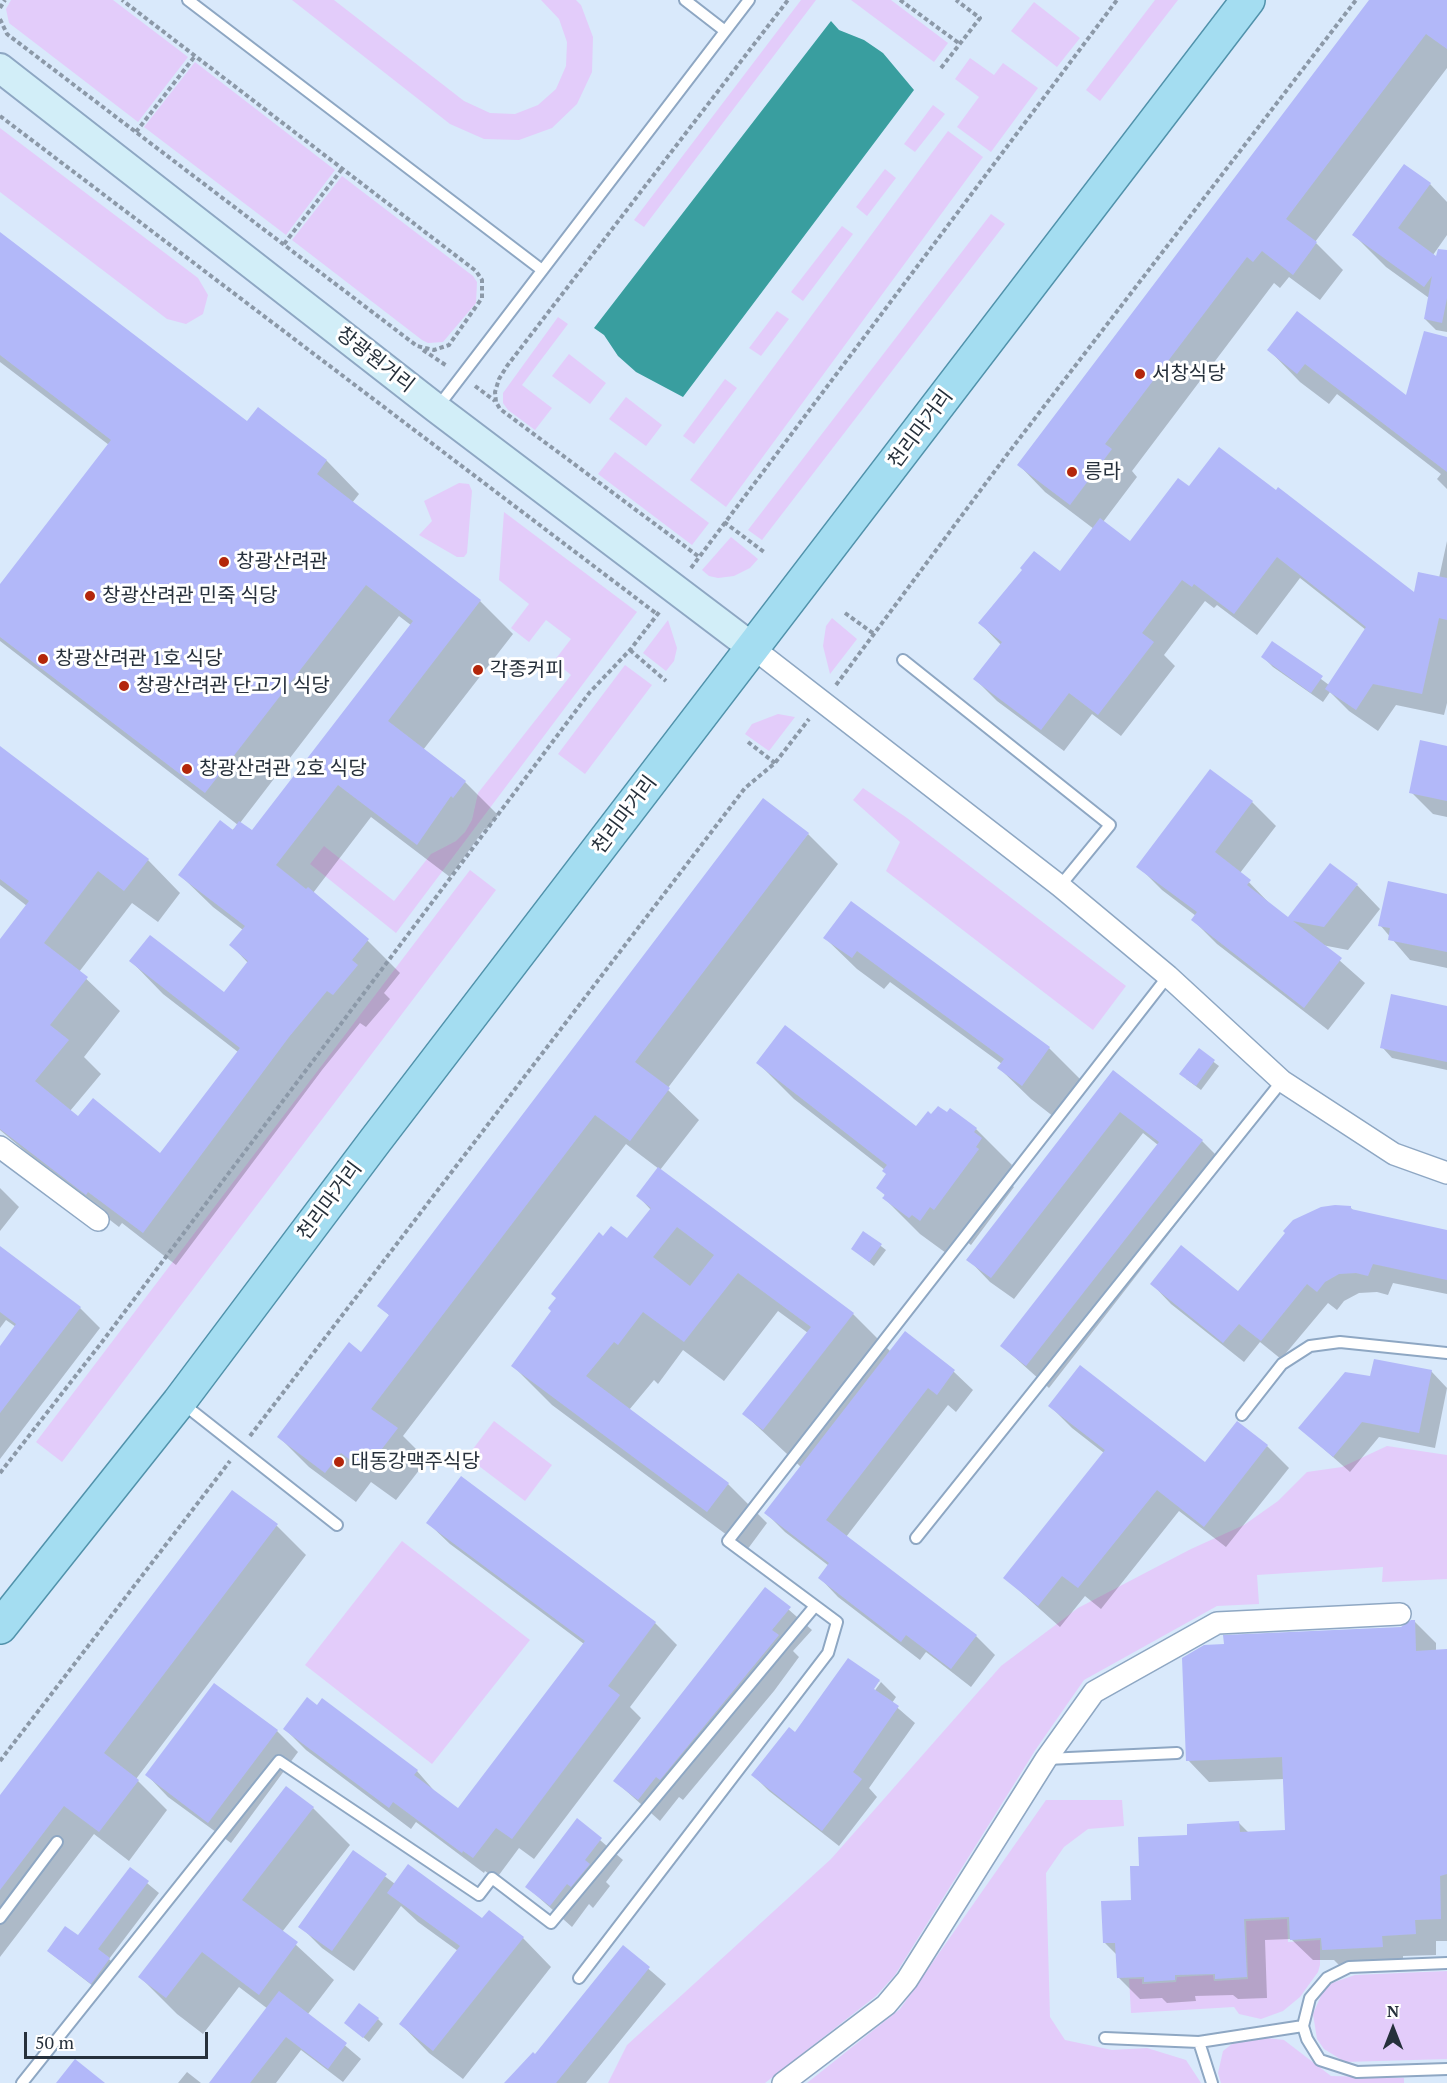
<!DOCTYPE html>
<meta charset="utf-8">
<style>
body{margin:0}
#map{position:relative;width:1447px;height:2083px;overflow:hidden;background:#d9e9fb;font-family:"PT Serif",serif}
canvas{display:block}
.north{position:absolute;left:1363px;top:1999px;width:60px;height:60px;-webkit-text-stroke:4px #fff;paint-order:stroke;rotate:0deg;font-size:16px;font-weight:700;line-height:24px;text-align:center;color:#26303b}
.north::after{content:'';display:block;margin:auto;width:21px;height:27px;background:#26303b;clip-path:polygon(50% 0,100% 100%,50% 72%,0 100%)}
.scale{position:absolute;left:24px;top:2032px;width:184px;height:27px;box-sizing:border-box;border:3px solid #26303b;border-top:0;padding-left:8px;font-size:18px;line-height:21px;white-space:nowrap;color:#26303b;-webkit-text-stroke:4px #fff;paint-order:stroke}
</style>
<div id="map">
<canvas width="1447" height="2083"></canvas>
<div class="north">N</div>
<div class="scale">50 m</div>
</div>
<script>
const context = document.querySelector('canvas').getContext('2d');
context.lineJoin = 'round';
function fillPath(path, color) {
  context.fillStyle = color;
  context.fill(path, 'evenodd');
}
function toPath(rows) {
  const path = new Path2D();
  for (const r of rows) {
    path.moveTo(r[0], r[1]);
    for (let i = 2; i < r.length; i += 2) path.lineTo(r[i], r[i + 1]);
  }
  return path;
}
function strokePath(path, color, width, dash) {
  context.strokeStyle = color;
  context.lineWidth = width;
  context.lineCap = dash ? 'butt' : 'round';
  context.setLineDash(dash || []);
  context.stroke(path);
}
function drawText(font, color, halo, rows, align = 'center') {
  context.font = font + ' "PT Serif","Noto Sans KR",serif';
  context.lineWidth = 6;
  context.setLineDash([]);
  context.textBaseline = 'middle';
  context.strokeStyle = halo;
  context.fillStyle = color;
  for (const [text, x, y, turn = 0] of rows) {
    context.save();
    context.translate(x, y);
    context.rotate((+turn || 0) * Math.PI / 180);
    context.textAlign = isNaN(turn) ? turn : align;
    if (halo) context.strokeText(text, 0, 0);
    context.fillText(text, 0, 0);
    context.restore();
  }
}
const green = toPath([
 [11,0,113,0,188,57,138,122,9,23,6,9],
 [292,0,334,0,464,101,490,113,515,114,538,105,556,89,566,66,567,42,559,19,541,0,576,0,581,5,593,37,592,72,577,104,552,128,519,140,484,139,450,124],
 [801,0,816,0,644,227,634,220],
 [851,0,891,0,948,43,934,62],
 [1155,0,1178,0,1100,101,1086,90],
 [1034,2,1080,38,1057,67,1011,31],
 [970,58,994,75,1003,63,1038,88,991,152,957,127,979,97,955,79],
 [195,62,335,170,286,235,144,127],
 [933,105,945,114,915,152,904,144],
 [0,128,198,278,208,295,203,314,186,324,167,319,0,192],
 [948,131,983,157,726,507,690,480],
 [885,169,896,178,867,216,856,207],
 [342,176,473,276,477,282,476,303,443,342,428,343,422,340,292,240],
 [991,214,1005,224,762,540,748,530],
 [842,226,853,234,803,301,791,292],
 [777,311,789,319,761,356,749,348],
 [558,317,568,324,522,385,552,408,535,430,508,410,503,403,503,393],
 [569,354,606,383,590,404,552,376],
 [725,379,737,388,694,444,683,436],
 [626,397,662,425,646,446,609,419],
 [615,452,709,523,692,545,598,474],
 [459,483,469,484,472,491,467,553,464,557,457,557,419,535,432,521,424,501],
 [504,512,637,612,396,933,310,864,324,846,394,901,431,854,456,841,465,832,472,820,478,793,571,675,554,661,571,639,546,620,529,642,511,628,529,604,499,580],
 [731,537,758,559,750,568,734,576,718,578,709,576,702,570],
 [832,618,857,639,830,674,823,646,826,626],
 [668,620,677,648,674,661,666,671,643,653],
 [625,665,652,685,585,774,558,754],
 [778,714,795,717,769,751,745,734,752,724],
 [863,788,907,818,1126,986,1093,1030,886,871,900,842,853,800],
 [470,870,496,890,62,1462,36,1442],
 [494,1421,552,1465,525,1501,467,1457],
 [1387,1446,1447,1455,1447,1579,1382,1582,1383,1567,1257,1575,1259,1604,1217,1606,1084,1680,1036,1749,895,1975,876,1996,765,2083,608,2083,627,2045,831,1859,1001,1666,1078,1608,1191,1549,1244,1525,1278,1501,1307,1472,1342,1467],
 [402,1541,530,1640,432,1764,305,1665],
 [1046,1800,1122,1800,1124,1826,1088,1829,1064,1847,1046,1873,1050,2017,1065,2040,1112,2050,1147,2048,1186,2060,1201,2083,807,2083,900,2009],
 [1287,1919,1288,1942,1320,1940,1320,1965,1318,1972,1300,1997,1283,2011,1261,2019,1239,2014,1234,2007,1131,2013,1129,1979,1142,1979,1142,1984,1176,1982,1177,1977,1213,1975,1214,1981,1248,1979,1246,1921],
 [1447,1971,1447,2059,1345,2062,1324,2049,1317,2039,1313,2014,1323,1991,1332,1983,1355,1975],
 [1258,2037,1284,2040,1331,2076,1404,2078,1404,2083,1221,2083,1218,2073,1223,2051,1237,2040]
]);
const water = toPath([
 [831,21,839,30,864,40,883,53,914,90,683,397,636,372,618,356,604,335,594,328]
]);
const shadow = toPath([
 [1371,0,1447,0,1447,68,1315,242,1343,270,1320,300,1289,277,1280,288,1274,283,1132,471,1137,477,1103,522,1130,543,1189,488,1415,595,1439,578,1447,541,1447,703,1444,715,1396,705,1378,731,1349,711,1330,692,1323,702,1273,667,1263,657,1273,643,1329,685,1366,630,1300,578,1257,635,1217,605,1214,608,1205,601,1164,655,1175,666,1121,736,1092,714,1064,751,997,701,975,679,1001,645,980,623,1061,573,1094,529,1045,492,1019,465],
 [1430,184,1447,202,1447,235,1433,255,1447,266,1447,332,1436,330,1425,319,1429,298,1386,267,1354,235],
 [0,242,247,423,258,409,327,461,359,494,352,503,480,601,513,634,423,750,465,782,498,815,487,829,485,828,450,877,371,817,313,893,367,940,400,973,384,993,390,999,366,1027,360,1023,322,1070,176,1265,122,1223,119,1227,72,1191,0,1130,0,941,27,906,0,885,0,748,148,860,180,893,158,922,132,903,79,972,120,1011,84,1057,101,1074,70,1111,78,1118,161,1155,238,1052,163,994,131,961,224,994,248,963,231,945,243,930,213,907,180,875,238,825,0,641,0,586,109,445,0,362],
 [399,616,412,626,252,832,240,823],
 [1297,313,1447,428,1447,489,1437,479,1441,474,1337,394,1329,404,1300,382,1269,350],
 [1447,748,1447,817,1433,814,1411,792],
 [1210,771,1252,802,1276,826,1240,873,1272,906,1289,919,1357,885,1380,909,1348,950,1322,945,1365,983,1328,1030,1217,944,1193,920,1196,916,1162,890,1138,866],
 [808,834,838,864,667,1089,699,1120,660,1170,853,1314,891,1352,905,1334,954,1372,973,1390,956,1412,948,1405,846,1537,976,1636,995,1655,971,1687,926,1652,920,1660,838,1597,820,1578,829,1566,785,1532,766,1513,801,1467,744,1414,808,1333,778,1311,724,1381,683,1350,658,1384,654,1380,629,1410,728,1484,767,1523,747,1550,552,1405,513,1366,628,1240,651,1210,638,1196,659,1169,626,1144,403,1436,427,1460,396,1500,371,1482,356,1502,309,1467,279,1437,361,1354,390,1316,379,1305],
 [1447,895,1447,968,1410,960,1380,925],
 [851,903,1049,1048,1081,1080,1054,1117,1031,1099,999,1068,1002,1064,890,982,884,989,857,969,825,938],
 [1447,1007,1447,1070,1392,1058,1382,1047],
 [1199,1051,1219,1066,1201,1090,1186,1079],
 [758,1063,917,1128,976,1129,1012,1165,1010,1168,1017,1176,1011,1184,1014,1187,971,1245,967,1242,957,1256,949,1250,946,1253,920,1234,884,1198,888,1175,885,1170,794,1099],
 [1113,1072,1202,1141,1224,1163,1049,1388,1002,1346,1158,1145,1143,1133,1014,1299,990,1282,968,1259],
 [0,1188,19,1207,0,1231],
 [1351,1208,1355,1212,1447,1231,1447,1294,1393,1283,1388,1295,1377,1292,1359,1293,1344,1301,1337,1310,1328,1303,1281,1359,1260,1342,1244,1362,1171,1304,1152,1284,1239,1293],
 [864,1233,886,1250,874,1266,853,1249],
 [0,1247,80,1308,100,1328,0,1459,0,1348,16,1327,6,1320,0,1328],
 [1431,1371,1447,1388,1435,1448,1379,1437,1350,1472,1300,1428,1372,1377],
 [1050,1406,1205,1464,1237,1423,1267,1446,1289,1468,1226,1547,1179,1511,1101,1609,1085,1596,1060,1627,1005,1578,1104,1453,1072,1428],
 [461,1478,655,1623,677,1645,630,1707,641,1718,534,1859,519,1848,496,1879,485,1871,484,1873,416,1822,411,1829,306,1750,285,1729,417,1771,437,1794,459,1810,584,1644,450,1544,428,1523],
 [232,1492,277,1526,306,1555,136,1779,167,1810,129,1861,94,1834,0,1957,0,1797],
 [765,1589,812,1630,793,1651,799,1657,774,1691,683,1800,679,1797,660,1821,615,1781],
 [1415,1622,1436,1643,1436,1651,1447,1651,1447,1941,1436,1941,1436,1955,1403,1956,1403,1968,1345,1971,1334,1960,1313,1960,1291,1939,1265,1940,1267,1998,1238,1999,1233,1995,1195,1996,1196,2001,1167,2003,1162,1998,1140,1999,1118,1977,1117,1955,1105,1943,1133,1902,1141,1867,1189,1836,1239,1823,1249,1833,1286,1831,1284,1779,1209,1782,1188,1760],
 [848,1660,880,1682,877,1682,869,1694,871,1696,881,1682,896,1697,892,1703,915,1723,869,1788,877,1797,839,1846,769,1791,753,1775,796,1734],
 [277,1731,298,1752,231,1843,168,1797,147,1775],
 [313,1808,350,1845,282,1932,334,1980,308,2014,361,2059,343,2082,301,2050,276,2083,211,2083,268,2009,239,1987,203,2034,177,2014,140,1977],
 [578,1821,623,1860,606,1882,610,1886,593,1908,589,1904,572,1927,527,1887],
 [353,1852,395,1884,523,1938,551,1967,463,2079,429,2053,401,2024,458,1951,418,1922,401,1906,354,1971,322,1948,300,1926],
 [130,1869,159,1893,109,1959,119,1969,102,1993,48,1951,78,1937],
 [623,1947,666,1984,586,2083,506,2083,535,2056],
 [378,2019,383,2024,369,2042,351,2027],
 [187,2072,201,2083,178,2083]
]);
const building = toPath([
 [1369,0,1447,0,1447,49,1426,34,1286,219,1317,242,1310,252,1293,275,1262,251,1253,262,1247,257,1105,444,1112,449,1070,505,1017,465],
 [1404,164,1431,183,1398,228,1436,256,1438,249,1447,250,1447,298,1442,323,1424,319,1432,276,1424,287,1352,235],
 [0,232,247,421,258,407,327,460,317,474,481,600,388,721,466,781,453,798,451,796,417,845,338,785,276,865,306,889,308,887,369,939,352,960,358,965,333,995,327,991,289,1037,143,1233,88,1192,86,1195,0,1129,0,939,29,901,0,879,0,746,149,859,124,891,98,871,44,943,88,977,50,1025,69,1040,35,1081,78,1116,93,1098,160,1153,240,1048,129,961,150,935,224,992,248,961,229,945,245,926,178,875,220,820,233,830,239,821,252,830,413,621,366,585,205,793,0,637,0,584,111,440,0,355],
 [1297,311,1406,395,1424,331,1447,337,1447,472,1305,364,1297,374,1267,350],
 [1219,447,1276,490,1278,487,1414,592,1418,572,1447,578,1447,620,1439,618,1422,694,1373,684,1356,710,1325,689,1366,627,1277,557,1234,614,1194,584,1192,587,1182,580,1142,633,1154,642,1098,715,1069,693,1041,730,973,679,1002,642,978,623,1022,570,1020,568,1034,551,1060,571,1100,518,1130,541,1178,478,1189,486],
 [1272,641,1323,676,1311,693,1261,657],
 [1420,740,1447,746,1447,801,1409,793],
 [1210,769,1253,801,1215,852,1251,880,1247,885,1288,917,1330,863,1358,884,1324,927,1293,921,1342,958,1304,1008,1191,920,1197,912,1136,867],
 [763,798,809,833,635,1062,670,1088,630,1141,595,1115,371,1409,398,1428,365,1471,341,1453,325,1473,277,1437,349,1342,361,1352,389,1315,377,1306],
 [1388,881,1447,894,1447,952,1388,940,1390,928,1378,926],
 [851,901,1050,1047,1022,1086,997,1068,1004,1059,857,951,852,958,823,938],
 [1391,994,1447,1006,1447,1062,1380,1048],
 [785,1025,916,1126,928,1111,931,1114,938,1106,947,1112,950,1108,977,1128,974,1132,982,1138,976,1147,979,1149,934,1210,930,1207,920,1221,912,1215,909,1218,882,1198,885,1195,876,1188,886,1174,882,1171,887,1165,756,1063],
 [1199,1048,1215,1060,1196,1086,1179,1074],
 [1113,1070,1203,1140,1026,1366,1000,1346,1159,1142,1120,1112,991,1278,966,1260],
 [658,1167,854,1313,763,1430,742,1414,811,1327,738,1273,684,1342,643,1312,618,1345,614,1342,586,1376,729,1483,707,1512,511,1366,551,1311,548,1308,556,1298,551,1294,599,1232,603,1236,611,1226,627,1238,651,1208,636,1196],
 [677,1227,714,1255,690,1286,653,1257],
 [1335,1205,1351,1206,1351,1209,1447,1230,1447,1280,1373,1264,1368,1276,1356,1273,1339,1274,1325,1282,1317,1292,1307,1284,1261,1341,1239,1324,1223,1343,1150,1284,1181,1245,1238,1291,1285,1233,1283,1231,1293,1220,1321,1207],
 [863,1231,882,1244,869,1262,851,1249],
 [0,1246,81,1307,0,1413,0,1346,16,1324,0,1312],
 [905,1331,955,1370,937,1395,928,1388,826,1520,977,1635,951,1669,906,1635,901,1642,818,1578,829,1563,764,1513],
 [1374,1359,1432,1370,1419,1433,1362,1422,1333,1457,1298,1428,1345,1372,1370,1376],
 [1080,1365,1205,1462,1237,1421,1268,1445,1204,1527,1157,1490,1078,1588,1062,1576,1038,1606,1003,1578,1105,1450,1048,1406],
 [461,1476,656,1622,608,1686,620,1695,512,1839,496,1828,473,1858,463,1851,462,1853,393,1802,389,1808,283,1729,307,1697,317,1705,322,1698,418,1770,414,1775,458,1808,585,1641,426,1523],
 [232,1490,278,1524,104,1753,139,1780,99,1832,64,1806,0,1890,0,1795],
 [765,1587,791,1607,772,1630,779,1635,660,1780,656,1777,638,1800,613,1781],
 [1411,1620,1415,1620,1416,1651,1447,1649,1447,1874,1440,1876,1441,1919,1415,1920,1416,1934,1382,1936,1383,1947,1322,1950,1321,1938,1290,1940,1289,1917,1244,1919,1247,1977,1215,1979,1215,1974,1175,1975,1175,1980,1144,1982,1144,1977,1117,1978,1115,1943,1103,1943,1101,1901,1131,1900,1130,1866,1139,1866,1138,1837,1187,1835,1187,1824,1239,1821,1240,1832,1285,1830,1282,1757,1186,1761,1182,1658,1204,1645,1224,1644,1223,1635,1401,1627],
 [848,1658,880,1680,874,1689,899,1706,853,1772,862,1779,822,1831,751,1775,789,1727,795,1732],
 [214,1683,278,1730,208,1823,145,1775],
 [286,1786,314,1807,242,1900,298,1942,259,1995,202,1952,166,1998,138,1977],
 [577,1818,602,1838,585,1860,590,1864,571,1887,567,1884,550,1906,525,1887],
 [353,1850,387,1874,332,1951,298,1927],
 [408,1864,482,1918,489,1910,524,1937,433,2051,399,2024,460,1946,387,1893],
 [130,1867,149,1881,98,1949,110,1958,91,1984,47,1951,65,1926,78,1935],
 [623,1945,650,1967,556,2083,504,2083,533,2052,535,2054],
 [279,1991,347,2043,328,2069,286,2037,250,2083,209,2083],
 [359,2003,379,2018,363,2038,344,2023],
 [75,2059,105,2083,56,2083]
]);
const path = toPath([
 [900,0,960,44],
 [0,8,5,0],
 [0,19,7,34,417,346,434,350,449,345,482,298,482,280,476,271,122,0],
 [941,68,980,18,956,0],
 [0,116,657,614],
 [136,132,195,56],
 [284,244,342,169],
 [423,350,447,366],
 [475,386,495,401],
 [724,522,764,552],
 [698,556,500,409,496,402,495,392,499,379,507,366,788,0],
 [691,568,1117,0],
 [845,613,874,634],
 [630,650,666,681],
 [836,685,1006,456,1356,0],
 [748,742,775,763],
 [250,1436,745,788,775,763,809,719],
 [0,1473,102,1342,590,692,630,650,660,611],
 [0,1761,230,1461]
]);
const service = toPath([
 [188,0,542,270],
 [685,0,725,31],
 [437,408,749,0],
 [903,660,1110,825,1060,886],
 [182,1403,337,1525],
 [1242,1415,1282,1364,1310,1346,1340,1342,1447,1353],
 [916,1538,1282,1081],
 [1047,1759,1177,1753],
 [0,1918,57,1842],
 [1447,1963,1349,1967,1327,1978,1310,1998,1303,2026,1307,2039,1320,2060,1357,2072,1447,2069],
 [579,1978,828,1653,837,1622,728,1541,1168,976],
 [1105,2038,1199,2042,1303,2026],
 [1199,2042,1212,2083],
 [22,2083,279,1761,479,1895,492,1878,551,1923,815,1606]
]);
const minor = toPath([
 [753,648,1060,886,1168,976,1282,1081,1394,1154,1447,1173],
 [0,1147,98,1220],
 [783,2083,886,2005,907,1980,1046,1759,1094,1692,1217,1623,1400,1614]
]);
const secondary = toPath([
 [0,68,436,408,753,648]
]);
const primary = toPath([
 [0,1627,179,1402,375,1141,1248,0]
]);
const markers = [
 [1140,374,6,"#b3260b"],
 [1072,472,6,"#b3260b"],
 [224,562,6,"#b3260b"],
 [90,596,6,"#b3260b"],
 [43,659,6,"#b3260b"],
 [478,670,6,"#b3260b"],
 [124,686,6,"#b3260b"],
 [187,769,6,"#b3260b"],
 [339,1462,6,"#b3260b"]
];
const streetNames = [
 ["창광원거리",375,360,38],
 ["천리마거리",921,429,-53],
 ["천리마거리",625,815,-53],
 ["천리마거리",330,1201,-53]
];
const poiNames = [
 ["서창식당",1152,374],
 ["릉라",1084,472],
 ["창광산려관",236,562],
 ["창광산려관 민죽 식당",102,596],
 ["창광산려관 1호 식당",55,659],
 ["각종커피",490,670],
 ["창광산려관 단고기 식당",136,686],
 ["창광산려관 2호 식당",199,769],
 ["대동강맥주식당",351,1462]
];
fillPath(green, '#e3ccfa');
fillPath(water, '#399e9f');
fillPath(shadow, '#0003');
fillPath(building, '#b2b8f9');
strokePath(service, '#8ea7c3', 14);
strokePath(minor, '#8ea7c3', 24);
strokePath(secondary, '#8ea7c3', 32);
strokePath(primary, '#5192ab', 36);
strokePath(path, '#8c99a8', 4, [4.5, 3]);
strokePath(service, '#fff', 10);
strokePath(minor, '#fff', 21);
strokePath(secondary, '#d2eef8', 28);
strokePath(primary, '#a4ddf1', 33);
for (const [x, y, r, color] of markers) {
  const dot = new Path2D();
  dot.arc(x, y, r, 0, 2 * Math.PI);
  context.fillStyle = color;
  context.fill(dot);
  strokePath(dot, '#fff', 2);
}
drawText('20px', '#26303b', '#fff', streetNames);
drawText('20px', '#26303b', '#fff', poiNames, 'left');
</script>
